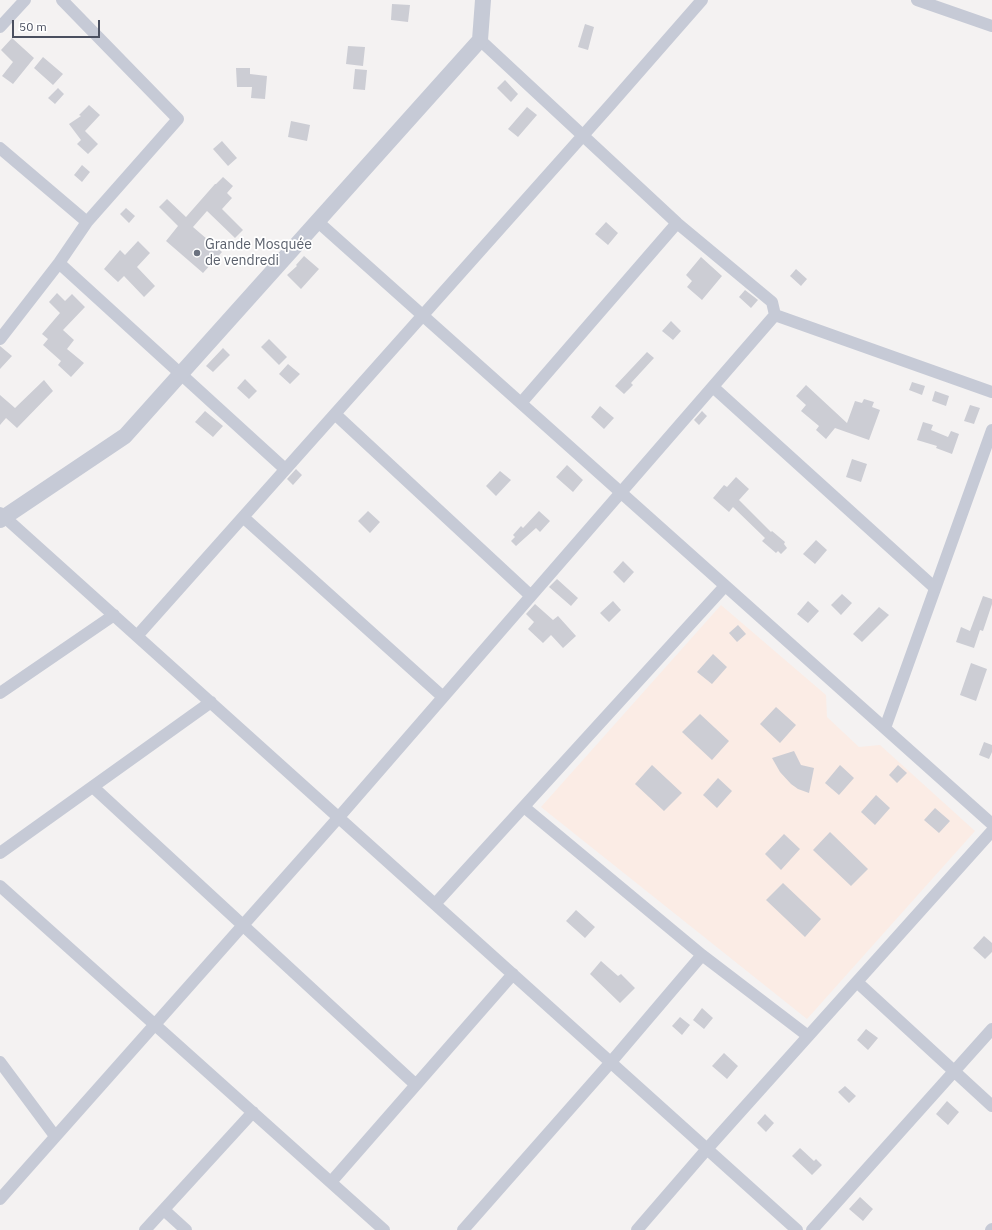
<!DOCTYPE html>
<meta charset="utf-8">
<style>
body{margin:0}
#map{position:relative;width:992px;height:1230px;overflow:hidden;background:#f4f2f2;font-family:"IBM Plex Sans",sans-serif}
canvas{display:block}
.scale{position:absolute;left:12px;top:20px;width:88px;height:18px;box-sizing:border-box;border:2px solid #4a4f5f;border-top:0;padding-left:5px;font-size:12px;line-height:14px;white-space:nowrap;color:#4a4f5f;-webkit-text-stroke:3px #fff;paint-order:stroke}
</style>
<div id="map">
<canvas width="992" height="1230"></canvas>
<div class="scale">50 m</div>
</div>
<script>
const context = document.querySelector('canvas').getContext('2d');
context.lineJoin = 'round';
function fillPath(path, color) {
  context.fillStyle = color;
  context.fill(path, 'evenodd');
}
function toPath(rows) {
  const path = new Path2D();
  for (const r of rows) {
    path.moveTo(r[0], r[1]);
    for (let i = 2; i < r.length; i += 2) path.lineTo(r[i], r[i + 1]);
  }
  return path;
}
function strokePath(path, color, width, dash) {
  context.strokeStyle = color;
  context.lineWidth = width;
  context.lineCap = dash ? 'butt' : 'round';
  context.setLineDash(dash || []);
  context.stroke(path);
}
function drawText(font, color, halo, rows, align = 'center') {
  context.font = font + ' "IBM Plex Sans",sans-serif';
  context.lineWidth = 3.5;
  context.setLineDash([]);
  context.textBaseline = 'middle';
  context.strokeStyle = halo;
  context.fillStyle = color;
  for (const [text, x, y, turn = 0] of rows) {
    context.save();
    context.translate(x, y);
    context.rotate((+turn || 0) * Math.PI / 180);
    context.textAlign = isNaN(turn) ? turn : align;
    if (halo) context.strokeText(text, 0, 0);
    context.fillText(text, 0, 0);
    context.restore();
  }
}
const medical = toPath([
 [721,605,826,695,827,717,859,747,880,745,975,831,807,1019,541,807]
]);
const building = toPath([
 [392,4,410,5,408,22,391,20],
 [585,24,594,27,588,50,578,47],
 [12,38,34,58,13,84,2,76,13,62,1,50],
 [348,46,365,47,363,66,346,64],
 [43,57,63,74,53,85,34,68],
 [236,68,250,68,250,74,267,76,265,99,251,98,252,87,237,87],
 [355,69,367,70,365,90,353,89],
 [505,80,518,94,511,102,497,88],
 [58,88,64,94,55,104,48,98],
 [89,105,100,115,85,131,98,144,88,154,77,144,81,140,69,124,81,116,79,115],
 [527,107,537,115,518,137,508,129],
 [291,121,310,125,307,141,288,137],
 [222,141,237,158,228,166,213,149],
 [82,165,90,172,82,182,74,175],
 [223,177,233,186,227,193,232,198,222,209,243,230,235,238,207,211,193,227,222,252,203,273,166,241,178,226,159,207,167,199,186,217,215,184,216,184],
 [126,208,135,216,129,223,120,214],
 [606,222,618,233,608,245,595,234],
 [138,241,150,253,137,267,155,286,144,297,124,276,118,282,104,269,120,250,125,255],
 [304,256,319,269,301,289,287,275,297,266,296,265],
 [701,257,722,276,702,300,687,287,692,281,686,275],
 [796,269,807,279,801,286,790,276],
 [745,290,758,300,751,308,739,297],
 [57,293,65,301,72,294,85,307,63,330,74,340,67,349,84,363,71,377,58,365,61,361,43,345,48,339,42,334,60,313,49,302],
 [671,321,681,331,673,340,662,331],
 [269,339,287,357,279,365,261,347],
 [0,346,12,356,0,369],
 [223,348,230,355,213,372,206,366],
 [647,352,654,358,631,383,633,385,624,394,615,386],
 [288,364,300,374,290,384,279,374],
 [245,379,257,391,249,399,237,388],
 [44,380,53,391,17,428,6,418,0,425,0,395,15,408],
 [912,382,925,386,922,395,909,390],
 [806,385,847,423,855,401,862,403,864,399,874,402,872,407,880,410,869,440,835,428,826,439,816,430,819,426,801,411,806,405,796,396],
 [935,391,949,396,946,406,932,401],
 [970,405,980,408,974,424,964,421],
 [600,406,614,418,604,429,591,417],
 [205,411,223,426,213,437,195,422],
 [702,411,707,416,699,425,694,420],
 [923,422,933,425,931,430,948,437,951,431,959,434,952,454,936,448,937,446,917,440],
 [852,459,867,464,861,482,846,477],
 [567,465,583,480,573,492,556,477],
 [296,469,302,475,293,485,287,479],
 [500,471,511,480,496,496,486,486],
 [736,477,749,489,739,500,771,532,772,531,785,542,784,544,787,548,781,554,778,551,776,553,762,541,765,538,733,507,729,512,713,498,724,485,727,487],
 [368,511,380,522,370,533,358,521],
 [539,511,550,521,540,532,536,528,516,546,511,541,515,537,513,535,521,526,523,528],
 [816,540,827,550,815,564,803,554],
 [623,561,634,572,624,583,613,572],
 [557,579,578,598,571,606,549,587],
 [842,594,852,603,841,615,831,605],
 [983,596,992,599,992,604,983,631,980,630,974,648,956,642,961,627,970,631],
 [613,601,621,610,609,622,600,613],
 [808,601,819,611,808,623,797,614],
 [535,604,553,620,558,616,576,636,563,648,551,635,543,643,528,629,534,622,526,614],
 [879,607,889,615,862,642,853,634],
 [738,625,746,634,737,642,729,633],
 [713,654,727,667,712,684,697,672],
 [971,663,987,669,976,701,960,695],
 [776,707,796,725,780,743,760,724],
 [700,714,729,741,712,760,682,732],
 [984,742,992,745,992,752,989,759,979,755],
 [794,751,801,765,814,768,809,793,798,789,791,784,780,772,772,758],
 [652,765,682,793,664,811,635,784],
 [840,765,854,778,839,795,825,783],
 [898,765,907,773,897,783,889,775],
 [718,778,732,791,717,808,703,795],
 [876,795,890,808,875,825,861,812],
 [935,808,950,821,939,833,924,820],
 [830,832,868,869,851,886,813,850],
 [784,834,800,849,781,870,765,854],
 [783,883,821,919,805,937,766,900],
 [576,910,595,927,585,938,566,921],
 [984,936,992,943,992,952,985,959,973,948],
 [601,961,618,976,621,974,635,988,620,1003,590,974],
 [702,1008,713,1018,704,1029,693,1020],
 [680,1017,690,1025,682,1035,672,1026],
 [866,1029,878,1038,868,1050,857,1040],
 [724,1053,738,1066,727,1079,712,1066],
 [845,1086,856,1096,849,1103,838,1092],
 [947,1101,959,1112,948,1125,936,1114],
 [765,1114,774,1123,766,1132,757,1123],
 [800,1148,814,1161,816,1159,822,1165,812,1175,792,1156],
 [860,1197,873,1209,863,1221,849,1209]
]);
const minor = toPath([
 [917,0,992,26],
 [0,27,25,0],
 [480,40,677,223,772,302,775,315],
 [0,148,87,222],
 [317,221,992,824],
 [59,263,285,469],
 [775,315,992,392],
 [0,339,59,263,87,222,178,119,62,0],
 [713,387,935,588],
 [521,403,677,223],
 [335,414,531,596],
 [0,513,797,1230],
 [243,517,443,697],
 [137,636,611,104,702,0],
 [0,693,114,615],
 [885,728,992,430],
 [93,787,416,1085],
 [524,807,702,955,808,1036],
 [0,853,211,702],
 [0,886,384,1230],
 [435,904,725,586],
 [857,982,992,1106],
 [0,1062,55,1136],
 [331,1182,513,974],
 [0,1199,339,817,775,315],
 [164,1210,186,1230],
 [145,1230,253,1112],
 [463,1230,611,1062,702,955],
 [637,1230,707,1149,992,831],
 [812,1230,992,1029],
 [991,1230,992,1229]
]);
const tertiary = toPath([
 [0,520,125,436,480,40,483,0]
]);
const markers = [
 [197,253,4,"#6b7280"]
];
const worshipNames = [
 ["Grande Mosquée",205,245],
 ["de vendredi",205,261]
];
fillPath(medical, '#fbece5');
fillPath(building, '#cccdd4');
strokePath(minor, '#c6cad6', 12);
strokePath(tertiary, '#c6cad6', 16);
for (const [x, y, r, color] of markers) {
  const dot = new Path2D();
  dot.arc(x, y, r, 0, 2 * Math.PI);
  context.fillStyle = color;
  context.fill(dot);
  strokePath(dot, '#fff', 1.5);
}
drawText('14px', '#5b616d', '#fff', worshipNames, 'left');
</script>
